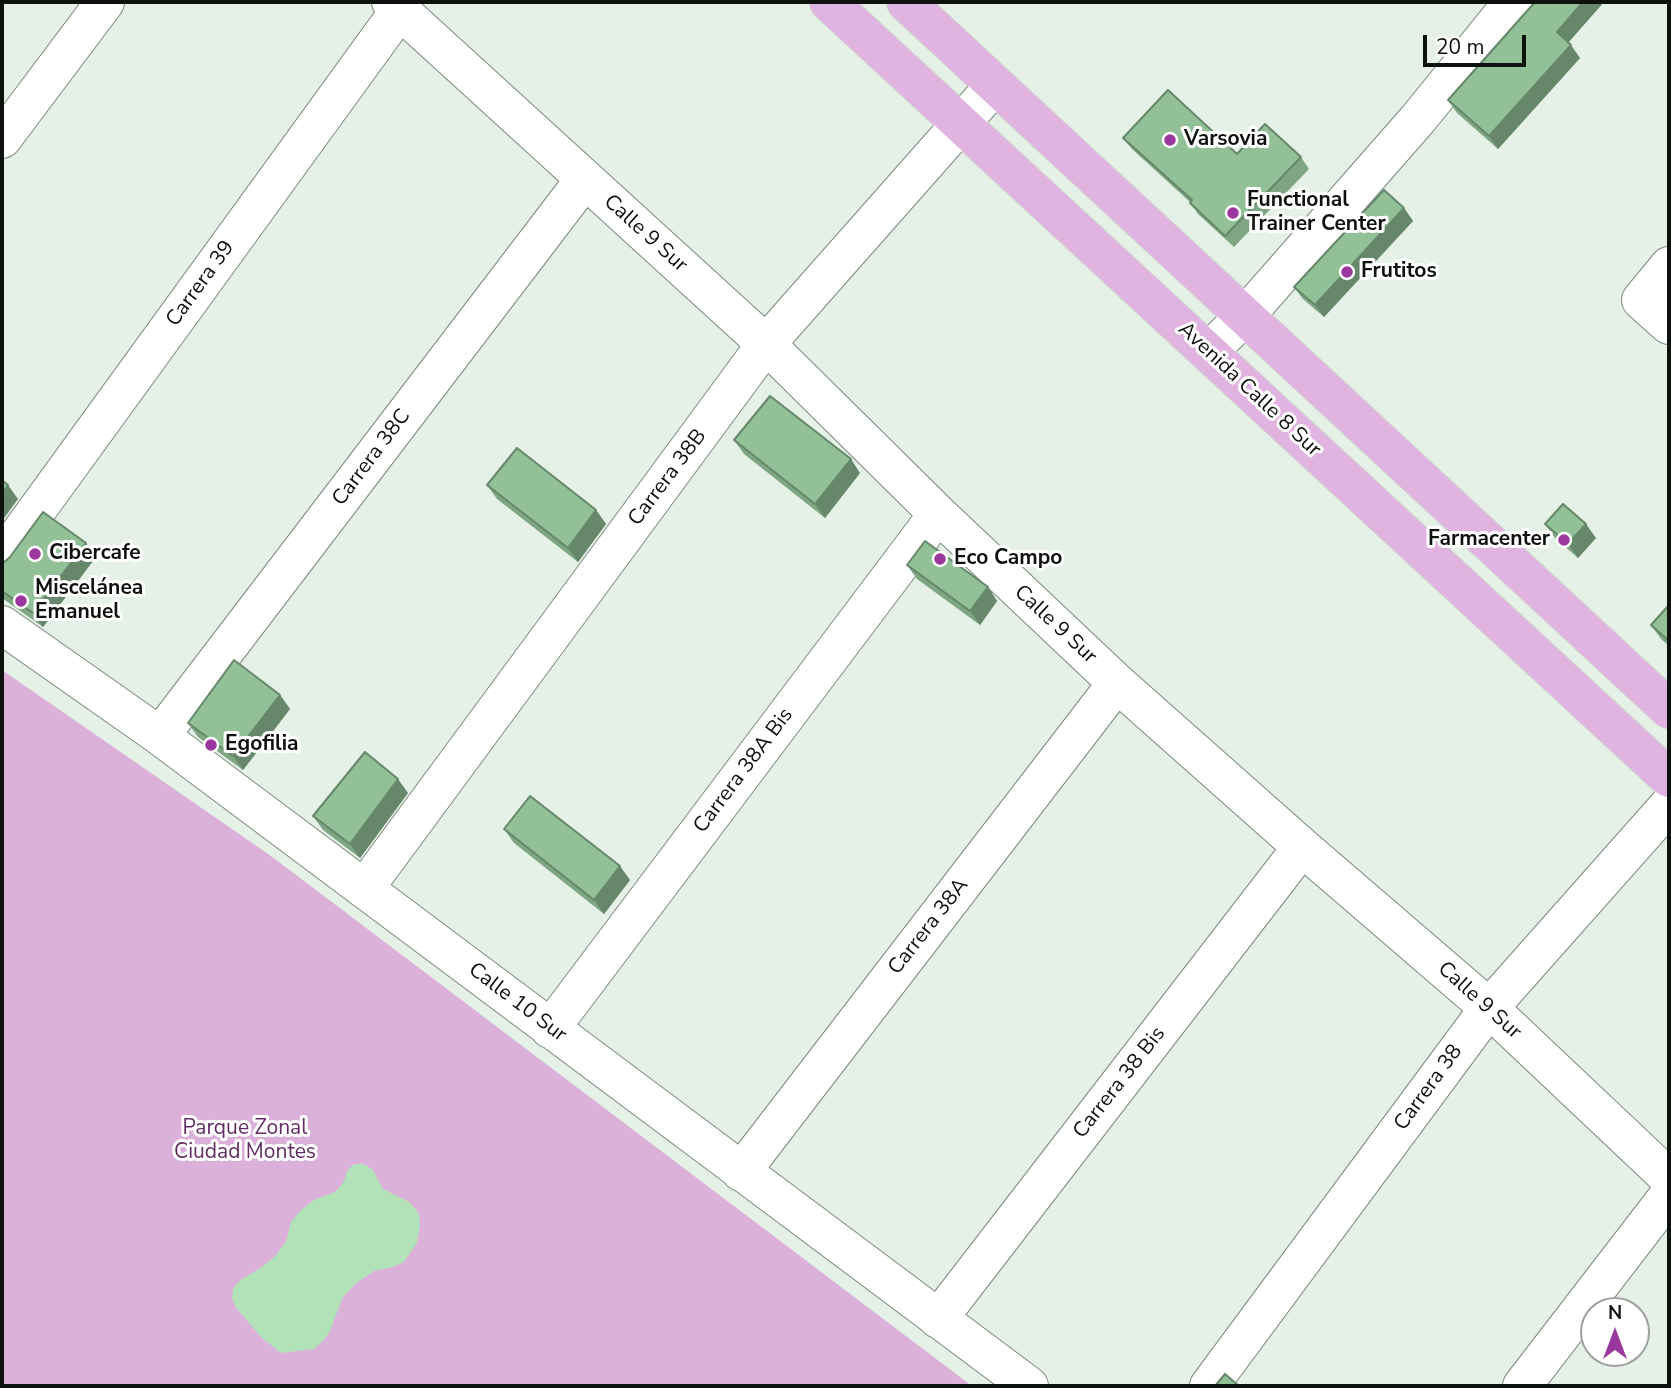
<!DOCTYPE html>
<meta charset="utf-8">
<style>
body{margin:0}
#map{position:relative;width:1671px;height:1388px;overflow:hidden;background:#e5f1e6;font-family:"Nunito Sans",sans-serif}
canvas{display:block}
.frame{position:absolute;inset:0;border:4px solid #0e120e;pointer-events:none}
.north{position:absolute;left:1580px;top:1297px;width:70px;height:70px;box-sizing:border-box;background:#fff;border:2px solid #9fa09f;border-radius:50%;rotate:0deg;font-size:19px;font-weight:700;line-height:28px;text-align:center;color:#0e120e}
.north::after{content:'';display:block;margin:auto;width:24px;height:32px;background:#9b389e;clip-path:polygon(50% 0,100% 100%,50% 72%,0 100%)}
.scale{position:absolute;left:1423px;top:35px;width:103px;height:32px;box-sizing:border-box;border:4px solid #0e120e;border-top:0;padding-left:9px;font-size:21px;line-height:24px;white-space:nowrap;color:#0e120e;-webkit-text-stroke:5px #fff;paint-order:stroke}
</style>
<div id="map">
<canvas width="1671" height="1388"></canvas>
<div class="frame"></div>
<div class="north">N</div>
<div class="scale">20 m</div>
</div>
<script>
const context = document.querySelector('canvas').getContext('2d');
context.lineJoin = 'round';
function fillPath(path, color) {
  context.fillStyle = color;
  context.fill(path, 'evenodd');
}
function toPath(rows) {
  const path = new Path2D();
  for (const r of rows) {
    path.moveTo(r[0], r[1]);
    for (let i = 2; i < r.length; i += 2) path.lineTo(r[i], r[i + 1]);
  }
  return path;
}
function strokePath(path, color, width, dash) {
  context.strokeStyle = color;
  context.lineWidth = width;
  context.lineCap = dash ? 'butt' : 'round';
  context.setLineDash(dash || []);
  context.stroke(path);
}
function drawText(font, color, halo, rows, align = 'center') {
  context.font = font + ' "Nunito Sans",sans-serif';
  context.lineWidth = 6;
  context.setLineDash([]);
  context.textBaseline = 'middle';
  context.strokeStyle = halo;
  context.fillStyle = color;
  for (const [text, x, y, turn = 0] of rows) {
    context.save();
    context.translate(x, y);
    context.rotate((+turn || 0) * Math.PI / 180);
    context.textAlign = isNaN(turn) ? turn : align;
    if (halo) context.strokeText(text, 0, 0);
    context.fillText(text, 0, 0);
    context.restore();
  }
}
const green = toPath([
 [2,670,271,856,972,1386,2,1386]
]);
const water = toPath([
 [355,1164,364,1164,373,1170,383,1189,409,1202,419,1213,420,1225,417,1243,404,1262,393,1267,374,1271,355,1284,343,1297,330,1331,323,1341,314,1349,281,1353,262,1338,237,1309,232,1299,233,1289,239,1281,262,1267,275,1256,286,1242,291,1222,301,1210,314,1200,335,1192,343,1183,348,1169]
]);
const minor = toPath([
 [391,2,766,344,938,514,1117,683,1302,847,1489,1008,1669,1178],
 [2,139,105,2],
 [1669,266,1641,300,1669,325],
 [1208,352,1246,315,1418,119,1513,2],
 [2,558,400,10],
 [2,625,160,736,1029,1386],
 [160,736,585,179],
 [364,889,766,344,995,85],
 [550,1029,938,514],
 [741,1172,1117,683],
 [938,1319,1302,847],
 [1209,1386,1489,1008,1669,805],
 [1522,1386,1669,1195]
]);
const major = toPath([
 [829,2,1669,778],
 [906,2,1669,709]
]);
const wall = toPath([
 [1604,2,1568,43,1580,58,1498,149,1457,113,1448,100],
 [1123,138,1237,154,1301,157,1309,169,1234,247,1198,214,1190,202,1132,149],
 [1404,208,1413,221,1324,317,1303,299,1294,287],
 [734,440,860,473,825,518,744,454],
 [487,485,596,510,606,524,578,562,497,499],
 [1545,524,1596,538,1578,558,1555,538],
 [96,557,43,627,2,598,2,564],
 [907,565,988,587,997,601,980,625,917,579],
 [1669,605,1669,646,1661,639,1651,625],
 [280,695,290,709,243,770,198,737,188,723],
 [408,793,360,858,323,830,313,816],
 [504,829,630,880,604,914,514,843]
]);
const shadedWall = toPath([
 [1583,2,1604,2,1566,45,1557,32],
 [1571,45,1580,58,1498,149,1489,136],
 [1404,208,1413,221,1324,317,1315,305],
 [851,459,860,473,825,518,815,504],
 [8,485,18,499,2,521,2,494],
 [596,510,606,524,578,562,568,548],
 [1586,524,1596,538,1578,558,1568,544],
 [86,543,96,557,43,627,33,613],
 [988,587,997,601,980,625,970,611],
 [280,695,290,709,243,770,233,756],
 [398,779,408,793,360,858,350,844],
 [620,866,630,880,604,914,594,900]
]);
const building = toPath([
 [1535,2,1583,2,1557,32,1571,45,1489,136,1448,100,1535,2],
 [1168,90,1237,154,1265,124,1301,157,1225,236,1190,203,1192,200,1123,138,1168,90],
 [1384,190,1404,208,1315,305,1294,287,1384,190],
 [770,396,851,459,815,504,734,440,770,396],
 [517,448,596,510,568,548,487,485,517,448],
 [2,480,8,485,2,494,2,480],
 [1563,504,1586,524,1568,544,1545,524,1563,504],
 [43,512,86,543,33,613,2,591,2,564,10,557,43,512],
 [925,541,988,587,970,611,907,565,925,541],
 [1669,605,1669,641,1651,625,1669,605],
 [234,660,280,695,233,756,188,723,234,660],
 [365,752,398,779,350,844,313,816,365,752],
 [530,796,620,866,594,900,504,829,530,796],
 [1225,1374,1239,1386,1215,1386,1225,1374]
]);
const markers = [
 [1170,140,7,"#9b389e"],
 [1233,213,7,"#9b389e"],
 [1347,272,7,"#9b389e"],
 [1564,540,7,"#9b389e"],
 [35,554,7,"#9b389e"],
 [940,559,7,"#9b389e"],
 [21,601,7,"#9b389e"],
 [211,745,7,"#9b389e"]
];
const poiNames = [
 ["Varsovia",1184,140],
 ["Functional",1247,201],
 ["Trainer Center",1247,225],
 ["Frutitos",1361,272],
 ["Farmacenter",1550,540,"right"],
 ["Cibercafe",49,554],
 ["Eco Campo",954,559],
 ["Miscelánea",35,589],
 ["Emanuel",35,613],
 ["Egofilia",225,745]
];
const streetNames = [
 ["Calle 9 Sur",645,234,42],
 ["Carrera 39",201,284,-54],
 ["Avenida Calle 8 Sur",1249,390,43],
 ["Carrera 38C",372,458,-53],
 ["Carrera 38B",668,478,-53],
 ["Calle 9 Sur",1055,625,43],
 ["Carrera 38A Bis",744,771,-53],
 ["Carrera 38A",929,927,-52],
 ["Calle 9 Sur",1479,1001,42],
 ["Calle 10 Sur",517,1003,37],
 ["Carrera 38 Bis",1120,1083,-52],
 ["Carrera 38",1429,1088,-54]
];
const parkNames = [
 ["Parque Zonal",245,1129],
 ["Ciudad Montes",245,1153]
];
fillPath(green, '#dbb1da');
fillPath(water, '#b2e2b7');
strokePath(minor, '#7d887e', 40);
strokePath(major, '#cfd0cf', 40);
strokePath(minor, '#fff', 38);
strokePath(major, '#e1b3e1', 38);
fillPath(wall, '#7ea683');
fillPath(shadedWall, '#66876a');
fillPath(building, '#92c198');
strokePath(building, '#66876a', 2);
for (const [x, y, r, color] of markers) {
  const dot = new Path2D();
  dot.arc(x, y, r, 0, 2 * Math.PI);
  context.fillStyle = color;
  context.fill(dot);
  strokePath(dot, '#fff', 2.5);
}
drawText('bold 21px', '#0e120e', '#fff', poiNames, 'left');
drawText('21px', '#0e120e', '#fff', streetNames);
drawText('21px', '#622d63', '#fff', parkNames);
</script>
